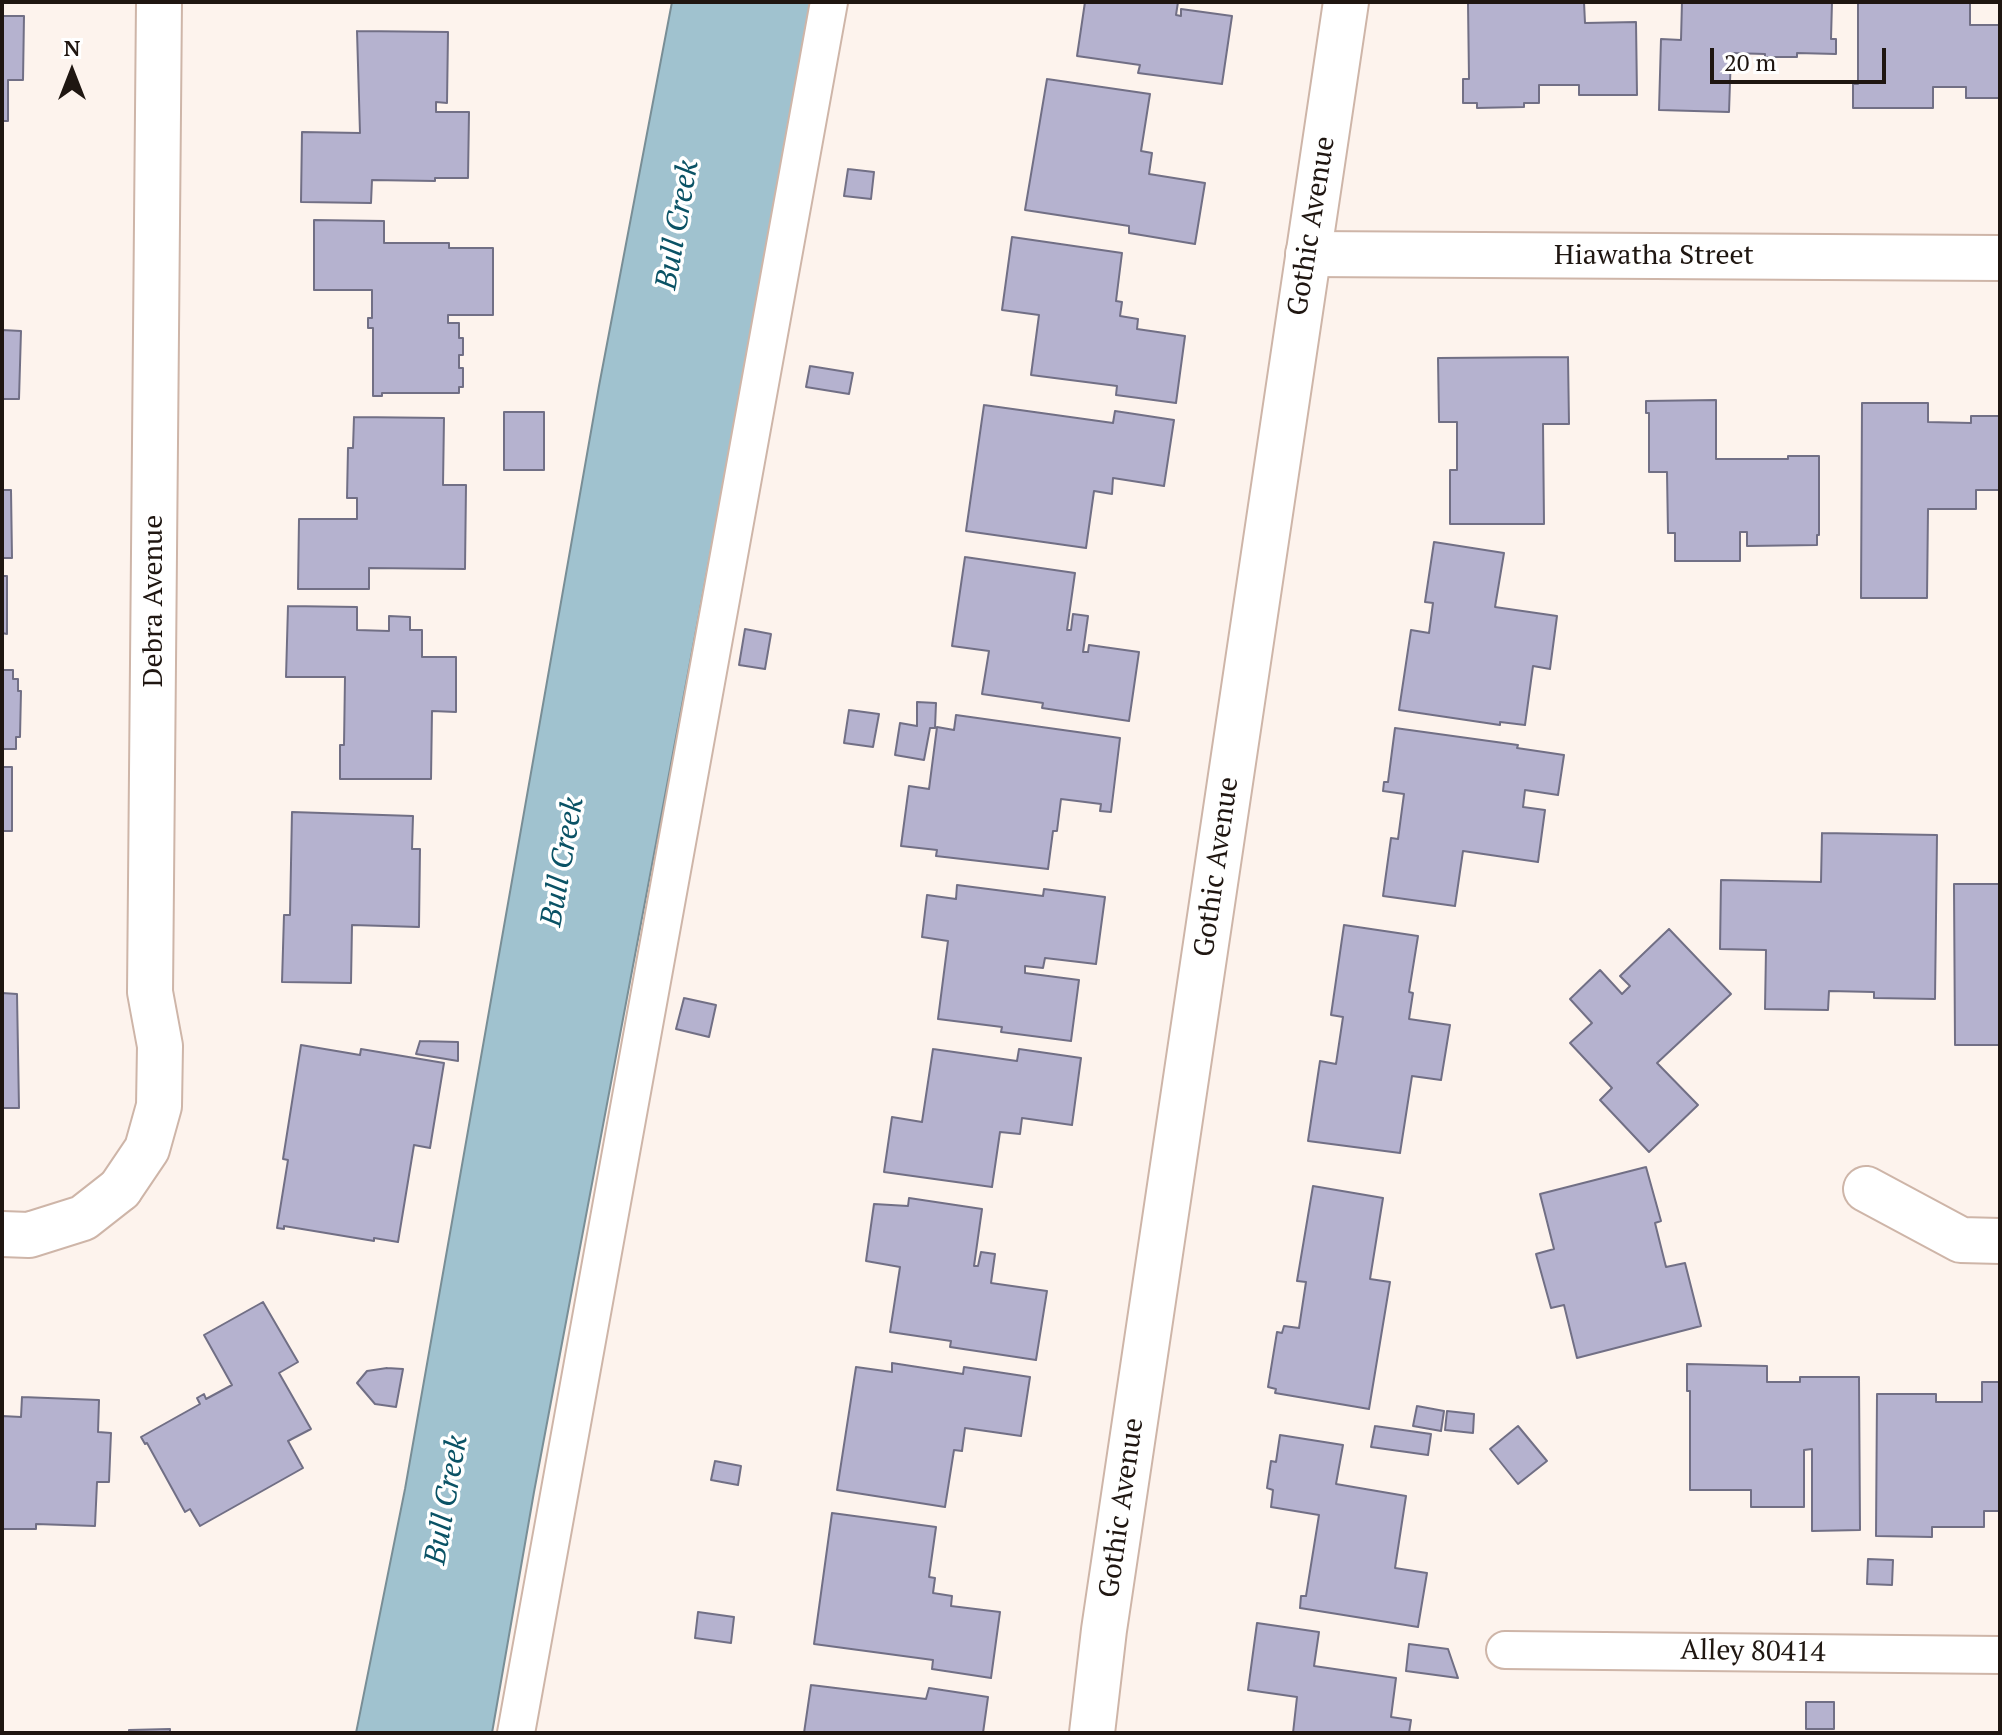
<!DOCTYPE html>
<style>
body{margin:0}
#map{position:relative;width:2002px;height:1735px;overflow:hidden;background:#fdf3ed;font-family:"PT Serif",serif}
canvas{display:block}
.frame{position:absolute;inset:0;border:4px solid #1f1611;pointer-events:none}
.north{position:absolute;left:32px;top:32px;width:80px;height:80px;-webkit-text-stroke:6px #fff;paint-order:stroke;rotate:0deg;font-size:22px;font-weight:700;line-height:32px;text-align:center;color:#1f1611}
.north::after{content:'';display:block;margin:auto;width:28px;height:36px;background:#1f1611;clip-path:polygon(50% 0,100% 100%,50% 72%,0 100%)}
.scale{position:absolute;left:1710px;top:48px;width:176px;height:36px;box-sizing:border-box;border:4px solid #1f1611;border-top:0;padding-left:10px;font-size:24px;line-height:28px;white-space:nowrap;color:#1f1611;-webkit-text-stroke:6px #fff;paint-order:stroke}
</style>
<div id="map">
<canvas width="2002" height="1735"></canvas>
<div class="frame"></div>
<div class="north">N</div>
<div class="scale">20 m</div>
</div>
<script>
const context = document.querySelector('canvas').getContext('2d');
context.lineJoin = 'round';
function fillPath(path, color) {
  context.fillStyle = color;
  context.fill(path, 'evenodd');
}
function toPath(rows) {
  const path = new Path2D();
  for (const r of rows) {
    path.moveTo(r[0], r[1]);
    for (let i = 2; i < r.length; i += 2) path.lineTo(r[i], r[i + 1]);
  }
  return path;
}
function strokePath(path, color, width, dash) {
  context.strokeStyle = color;
  context.lineWidth = width;
  context.lineCap = dash ? 'butt' : 'round';
  context.setLineDash(dash || []);
  context.stroke(path);
}
function drawText(font, color, halo, rows, align = 'center') {
  context.font = font + ' "PT Serif",serif';
  context.lineWidth = 7;
  context.setLineDash([]);
  context.textBaseline = 'middle';
  context.strokeStyle = halo;
  context.fillStyle = color;
  for (const [text, x, y, turn = 0] of rows) {
    context.save();
    context.translate(x, y);
    context.rotate((+turn || 0) * Math.PI / 180);
    context.textAlign = isNaN(turn) ? turn : align;
    if (halo) context.strokeText(text, 0, 0);
    context.fillText(text, 0, 0);
    context.restore();
  }
}
const water = toPath([
 [672,2,811,2,740,397,534,1492,492,1733,356,1733,405,1489,599,386,672,2]
]);
const building = toPath([
 [1085,2,1178,2,1176,15,1181,16,1181,9,1232,16,1222,84,1138,73,1140,65,1077,56,1085,2],
 [1584,2,1585,23,1636,22,1637,95,1579,95,1579,85,1539,85,1539,103,1524,103,1524,107,1477,108,1477,103,1463,103,1463,79,1469,79,1468,3,1584,2],
 [1682,2,1832,2,1831,39,1836,39,1836,54,1797,53,1797,57,1765,57,1765,54,1731,53,1729,112,1659,110,1661,39,1681,40,1682,2],
 [1858,2,1970,2,1970,25,2000,25,2000,98,1966,98,1966,87,1933,87,1933,108,1853,108,1853,84,1858,84,1858,2],
 [2,16,24,16,23,80,8,80,8,121,2,121,2,16],
 [357,31,448,32,447,103,436,102,436,112,469,112,468,178,435,178,435,181,372,180,371,203,301,202,302,132,360,133,357,31],
 [1047,79,1150,94,1141,151,1152,153,1149,174,1205,183,1195,244,1129,233,1129,226,1025,210,1047,79],
 [848,169,874,172,871,199,844,196,848,169],
 [314,220,384,221,384,243,449,243,449,248,493,248,493,315,448,315,448,323,459,323,459,338,463,338,463,355,459,355,459,368,463,368,463,387,459,387,459,393,382,393,382,396,373,396,373,328,368,328,368,318,372,318,372,290,314,290,314,220],
 [1012,237,1122,253,1116,301,1122,302,1120,316,1138,319,1137,329,1185,336,1176,403,1116,395,1117,386,1031,375,1039,315,1002,310,1012,237],
 [2,330,21,331,19,399,2,399,2,330],
 [1568,357,1569,424,1543,424,1544,524,1450,524,1450,470,1457,470,1457,422,1439,422,1438,358,1568,357],
 [810,366,853,373,849,394,806,387,810,366],
 [1716,400,1716,459,1788,459,1788,456,1819,456,1819,535,1817,535,1817,545,1747,546,1747,532,1740,532,1740,561,1675,561,1675,533,1668,533,1667,472,1649,472,1649,413,1646,413,1646,401,1716,400],
 [1862,403,1928,403,1928,422,1971,423,1971,416,2000,416,2000,490,1976,490,1976,509,1928,509,1927,598,1861,598,1862,403],
 [984,405,1113,423,1115,411,1174,420,1164,486,1113,478,1112,494,1094,491,1086,548,966,531,984,405],
 [504,412,544,412,544,470,504,470,504,412],
 [354,417,444,418,443,485,466,485,465,569,369,568,369,589,298,589,299,519,357,519,357,498,347,498,348,448,353,448,354,417],
 [2,490,11,490,12,558,2,558,2,490],
 [1434,542,1504,553,1495,607,1557,616,1550,669,1533,666,1525,725,1500,722,1500,725,1399,710,1411,630,1429,633,1433,603,1425,602,1434,542],
 [965,557,1075,573,1067,630,1071,630,1073,614,1088,616,1083,652,1088,652,1089,645,1139,652,1129,721,1042,708,1043,703,982,694,989,651,952,646,965,557],
 [2,576,7,576,7,634,2,633,2,576],
 [288,606,357,607,357,630,389,631,389,616,410,617,410,630,422,630,422,657,456,657,456,712,432,711,431,779,340,779,340,745,344,745,345,677,286,677,288,606],
 [745,629,771,634,765,669,739,665,745,629],
 [2,670,13,670,13,679,18,679,18,691,21,691,20,737,16,737,16,749,2,749,2,670],
 [917,702,936,703,935,728,930,728,924,760,895,755,900,723,917,726,917,702],
 [849,710,879,714,873,747,844,743,849,710],
 [956,715,1120,738,1111,812,1100,811,1101,804,1061,799,1057,831,1053,831,1048,869,936,856,937,850,901,846,909,786,929,789,937,727,954,730,956,715],
 [1395,728,1518,745,1517,748,1564,755,1558,795,1525,790,1523,807,1545,810,1538,862,1463,851,1455,906,1383,896,1391,838,1398,839,1404,794,1383,791,1384,782,1388,782,1395,728],
 [2,767,12,767,12,831,2,831,2,767],
 [292,812,413,816,412,849,420,849,419,927,352,925,351,983,282,982,284,915,290,915,292,812],
 [1822,833,1937,835,1935,999,1874,998,1874,992,1829,991,1828,1010,1765,1009,1766,950,1720,949,1721,880,1821,882,1822,833],
 [1954,884,2000,884,2000,1045,1955,1045,1954,884],
 [957,885,1043,896,1044,889,1105,897,1096,964,1045,958,1043,968,1025,966,1025,973,1079,980,1071,1041,1001,1032,1002,1027,938,1019,948,941,922,937,927,895,956,899,957,885],
 [1344,925,1418,936,1409,992,1413,993,1409,1019,1450,1025,1441,1080,1412,1076,1400,1153,1308,1141,1320,1061,1336,1064,1343,1017,1331,1015,1344,925],
 [1669,929,1731,994,1657,1063,1698,1105,1649,1152,1600,1100,1612,1088,1570,1043,1592,1023,1570,999,1600,970,1622,994,1630,986,1620,976,1669,929],
 [2,993,17,994,19,1108,2,1108,2,993],
 [684,998,716,1005,709,1037,676,1029,684,998],
 [420,1041,458,1042,458,1061,416,1054,420,1041],
 [301,1045,360,1055,361,1049,444,1063,430,1148,414,1145,398,1242,374,1238,374,1241,284,1226,284,1229,277,1228,288,1160,283,1159,301,1045],
 [933,1049,1017,1061,1019,1049,1081,1058,1072,1125,1022,1118,1020,1134,1000,1132,992,1187,884,1172,892,1117,922,1122,933,1049],
 [1646,1167,1661,1221,1655,1223,1666,1267,1685,1263,1701,1326,1577,1358,1564,1305,1551,1308,1536,1254,1554,1249,1540,1194,1646,1167],
 [1313,1186,1383,1198,1370,1279,1390,1282,1369,1409,1275,1393,1276,1389,1268,1387,1277,1332,1282,1333,1284,1326,1299,1328,1306,1282,1297,1281,1313,1186],
 [909,1198,982,1209,974,1266,978,1266,981,1252,995,1254,991,1283,1047,1291,1036,1360,950,1347,951,1341,890,1332,900,1267,866,1261,874,1204,908,1206,909,1198],
 [263,1302,298,1362,279,1373,311,1429,288,1441,303,1468,200,1526,190,1509,185,1512,147,1443,145,1444,141,1437,200,1404,197,1398,204,1394,206,1399,232,1385,204,1335,263,1302],
 [892,1363,963,1374,964,1367,1030,1377,1021,1436,965,1428,962,1451,954,1450,945,1507,837,1490,856,1367,892,1372,892,1363],
 [1687,1364,1767,1366,1767,1382,1800,1382,1800,1377,1859,1377,1860,1530,1812,1531,1812,1449,1804,1450,1804,1507,1751,1507,1751,1490,1690,1490,1690,1391,1687,1391,1687,1364],
 [387,1368,403,1369,396,1407,375,1404,357,1383,367,1371,387,1368],
 [1982,1382,2000,1382,2000,1511,1984,1511,1984,1527,1932,1527,1932,1537,1876,1536,1877,1394,1936,1394,1936,1402,1982,1402,1982,1382],
 [22,1397,99,1400,98,1432,111,1433,109,1482,97,1482,95,1526,36,1524,36,1529,2,1529,2,1416,21,1417,22,1397],
 [1417,1406,1444,1411,1441,1431,1413,1426,1417,1406],
 [1447,1411,1474,1414,1473,1433,1445,1430,1447,1411],
 [1375,1426,1431,1434,1428,1455,1371,1447,1375,1426],
 [1518,1426,1547,1461,1518,1484,1490,1449,1518,1426],
 [1280,1435,1343,1445,1336,1484,1406,1496,1395,1568,1427,1573,1418,1627,1300,1608,1301,1596,1306,1596,1319,1515,1271,1507,1273,1490,1267,1488,1271,1461,1276,1462,1280,1435],
 [715,1461,741,1466,738,1485,711,1480,715,1461],
 [832,1513,936,1527,929,1577,935,1578,933,1593,952,1596,951,1606,1000,1612,991,1678,932,1669,933,1660,814,1644,832,1513],
 [1868,1559,1893,1560,1892,1585,1867,1584,1868,1559],
 [698,1612,734,1617,731,1643,695,1638,698,1612],
 [1257,1623,1319,1632,1314,1666,1396,1678,1391,1717,1411,1720,1409,1733,1293,1733,1297,1697,1248,1690,1257,1623],
 [1409,1644,1448,1649,1458,1678,1406,1671,1409,1644],
 [811,1685,926,1699,929,1688,988,1697,983,1733,804,1733,811,1685],
 [1806,1702,1834,1702,1834,1729,1806,1729,1806,1702],
 [170,1729,170,1733,129,1733,129,1730,170,1729]
]);
const service = toPath([
 [1505,1650,2000,1655],
 [516,1733,829,2]
]);
const minor = toPath([
 [1308,254,2000,258],
 [1866,1189,1961,1240,2000,1241],
 [2,1234,29,1235,83,1218,120,1189]
]);
const tertiary = toPath([
 [120,1189,147,1149,159,1106,160,1046,150,992,159,2],
 [1092,1733,1104,1630,1346,2]
]);
const streetNames = [
 ["Gothic Avenue",1312,226,-81],
 ["Hiawatha Street",1654,256],
 ["Debra Avenue",154,601,-90],
 ["Gothic Avenue",1217,867,-82],
 ["Gothic Avenue",1122,1508,-82],
 ["Alley 80414",1753,1652,1]
];
const waterNames = [
 ["Bull Creek",678,225,-80],
 ["Bull Creek",563,862,-80],
 ["Bull Creek",447,1500,-80]
];
fillPath(water, '#a0c2cf');
strokePath(water, '#798e96', 2);
fillPath(building, '#b5b2cf');
strokePath(building, '#716f85', 2);
strokePath(service, '#ceb5a8', 40);
strokePath(minor, '#ceb5a8', 48);
strokePath(tertiary, '#ceb5a8', 48);
strokePath(service, '#fff', 36);
strokePath(minor, '#fff', 44);
strokePath(tertiary, '#fff', 44);
drawText('28px', '#1f1611', '#fff', streetNames);
drawText('italic 30px', '#0a5265', '#fff', waterNames);
</script>
